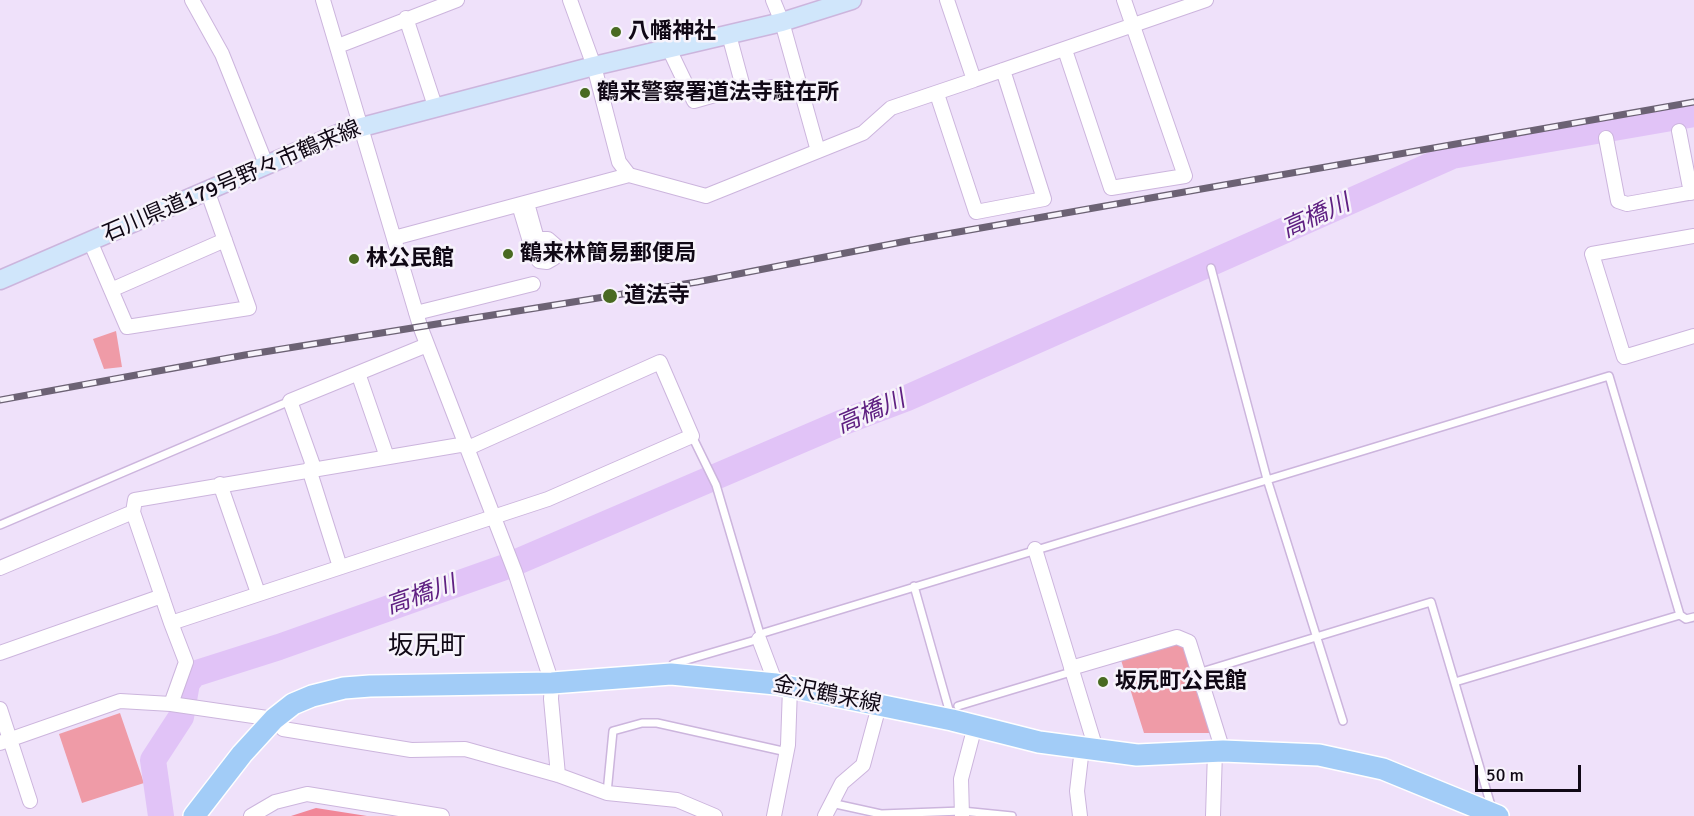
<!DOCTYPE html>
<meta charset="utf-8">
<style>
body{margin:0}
#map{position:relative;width:1694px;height:816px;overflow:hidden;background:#efe1fa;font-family:Signika,sans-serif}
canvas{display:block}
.scale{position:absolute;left:1475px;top:765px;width:106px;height:27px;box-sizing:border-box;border:3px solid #100815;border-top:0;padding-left:8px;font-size:18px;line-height:21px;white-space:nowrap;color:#100815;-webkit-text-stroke:4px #f7f3fb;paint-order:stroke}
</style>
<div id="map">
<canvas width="1694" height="816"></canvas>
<div class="scale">50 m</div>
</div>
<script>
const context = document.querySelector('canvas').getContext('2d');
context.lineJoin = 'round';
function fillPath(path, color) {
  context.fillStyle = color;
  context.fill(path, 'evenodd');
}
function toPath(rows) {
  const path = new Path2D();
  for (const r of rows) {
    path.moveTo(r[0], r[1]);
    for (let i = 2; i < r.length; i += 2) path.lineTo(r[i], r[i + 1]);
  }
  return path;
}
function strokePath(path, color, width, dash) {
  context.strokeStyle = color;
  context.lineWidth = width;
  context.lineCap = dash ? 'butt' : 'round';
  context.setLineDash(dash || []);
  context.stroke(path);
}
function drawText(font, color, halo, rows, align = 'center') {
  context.font = font + ' Signika,"Noto Sans JP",sans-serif';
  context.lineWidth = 5;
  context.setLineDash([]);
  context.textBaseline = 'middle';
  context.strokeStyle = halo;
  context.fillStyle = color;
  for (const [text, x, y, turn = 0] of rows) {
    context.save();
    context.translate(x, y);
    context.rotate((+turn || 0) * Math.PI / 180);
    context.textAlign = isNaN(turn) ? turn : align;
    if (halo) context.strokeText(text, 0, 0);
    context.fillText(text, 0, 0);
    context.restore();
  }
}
const green = toPath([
 [116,331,122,367,104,369,93,339],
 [1176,643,1185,647,1211,733,1144,733,1121,660],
 [120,713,144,783,82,803,59,734]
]);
const forest = toPath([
 [316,808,367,816,291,816]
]);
const river = toPath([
 [161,816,153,760,181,717,187,683,194,674,279,647,505,567,841,423,907,398,1452,156,1694,114]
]);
const service = toPath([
 [1211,268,1267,479,1343,721],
 [692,436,716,485,760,634],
 [0,525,290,401],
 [914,586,951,717],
 [671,672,673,664,759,639,760,634,1609,376,1680,615],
 [1198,673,1431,602,1492,809],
 [1455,682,1680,615,1686,619,1694,617],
 [958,706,1071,672],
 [607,793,613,731,642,723,657,723,787,752],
 [831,803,881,814,962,811,1012,816]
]);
const minor = toPath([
 [192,0,222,54,266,164],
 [323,0,420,326,515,572,552,683,551,699,558,775],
 [570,0,594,66,619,162,629,175,706,196,863,133,891,108,974,80,947,0],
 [773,0,782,22,818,151],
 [406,18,435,106],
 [729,35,743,87],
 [338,46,457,0],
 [669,49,694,101,743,87,752,92,772,87,801,92],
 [1065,50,1111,188,1185,176,1124,0],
 [974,80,1206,0],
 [937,94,976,212,1044,199,1003,70],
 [1679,131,1691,193],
 [1606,138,1618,201,1627,204,1694,192],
 [519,205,534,255,539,261,547,262,554,258,556,246,548,239,537,239,527,203],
 [1694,236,1592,254,1624,357,1694,336],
 [394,238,629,175],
 [90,241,127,327,249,308,207,190],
 [111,290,225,240],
 [416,313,533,284],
 [358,373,387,457],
 [466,444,135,500,133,512,171,623,548,499,692,436,660,362,468,448],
 [314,468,290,401,427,345],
 [309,469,340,567],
 [220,484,258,593],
 [1035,549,1096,749],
 [0,568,133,512],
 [171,623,186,662,171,704],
 [759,639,776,684],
 [0,653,162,596],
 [1071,668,1177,637,1189,642,1223,751],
 [0,709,30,801],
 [0,743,120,701,171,704,274,719,283,729,411,750,465,749,558,775,607,793,677,800,715,816],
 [251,816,275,802,307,794,442,816],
 [774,816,788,745,790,688],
 [825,816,842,783,863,765,879,706],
 [962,816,961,779,975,726],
 [1080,816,1077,791,1082,748],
 [1213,816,1215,751]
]);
const secondary = toPath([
 [0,280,343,132,594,66,782,22,852,0]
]);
const primary = toPath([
 [194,816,242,754,274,719,293,704,312,696,344,688,370,686,552,683,671,674,776,684,952,720,1039,742,1137,755,1223,751,1319,755,1383,769,1498,816]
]);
const rail = toPath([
 [0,400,245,355,697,282,907,241,1694,102]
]);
const markers = [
 [616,32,6,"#496a21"],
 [585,93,6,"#496a21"],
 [508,254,6,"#496a21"],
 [354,259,6,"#496a21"],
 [610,296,8,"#496a21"],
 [1103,682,6,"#496a21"]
];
const poiNames = [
 ["八幡神社",628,32],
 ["鶴来警察署道法寺駐在所",597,93],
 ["鶴来林簡易郵便局",520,254],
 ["林公民館",366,259],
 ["道法寺",624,296],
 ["坂尻町公民館",1115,682]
];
const streetNames = [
 ["石川県道179号野々市鶴来線",232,182,-23],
 ["金沢鶴来線",827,695,11]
];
const waterNames = [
 ["高橋川",1316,217,-24],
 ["高橋川",871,413,-23],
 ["高橋川",421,596,-19]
];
const quarterNames = [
 ["坂尻町",427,647]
];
fillPath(green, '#ef9ba7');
fillPath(forest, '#f18798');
strokePath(river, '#e1c3f7', 26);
strokePath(service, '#ccb5dd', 10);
strokePath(minor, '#ccb5dd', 16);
strokePath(secondary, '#ccb5dd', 21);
strokePath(primary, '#fff', 24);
strokePath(service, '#fff', 7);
strokePath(minor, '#fff', 14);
strokePath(secondary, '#d0e6fb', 18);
strokePath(primary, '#a2ccf7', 21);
strokePath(rail, '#6c6274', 7);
strokePath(rail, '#f7f3fb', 4.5, [14]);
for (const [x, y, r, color] of markers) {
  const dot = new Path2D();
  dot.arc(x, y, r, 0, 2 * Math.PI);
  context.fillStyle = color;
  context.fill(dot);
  strokePath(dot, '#f7f3fb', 2);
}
drawText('bold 22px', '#100815', '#f7f3fb', poiNames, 'left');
drawText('22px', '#100815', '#f7f3fb', streetNames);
drawText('italic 24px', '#5f2082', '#f7f3fb', waterNames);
drawText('26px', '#100815', '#f7f3fb', quarterNames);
</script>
